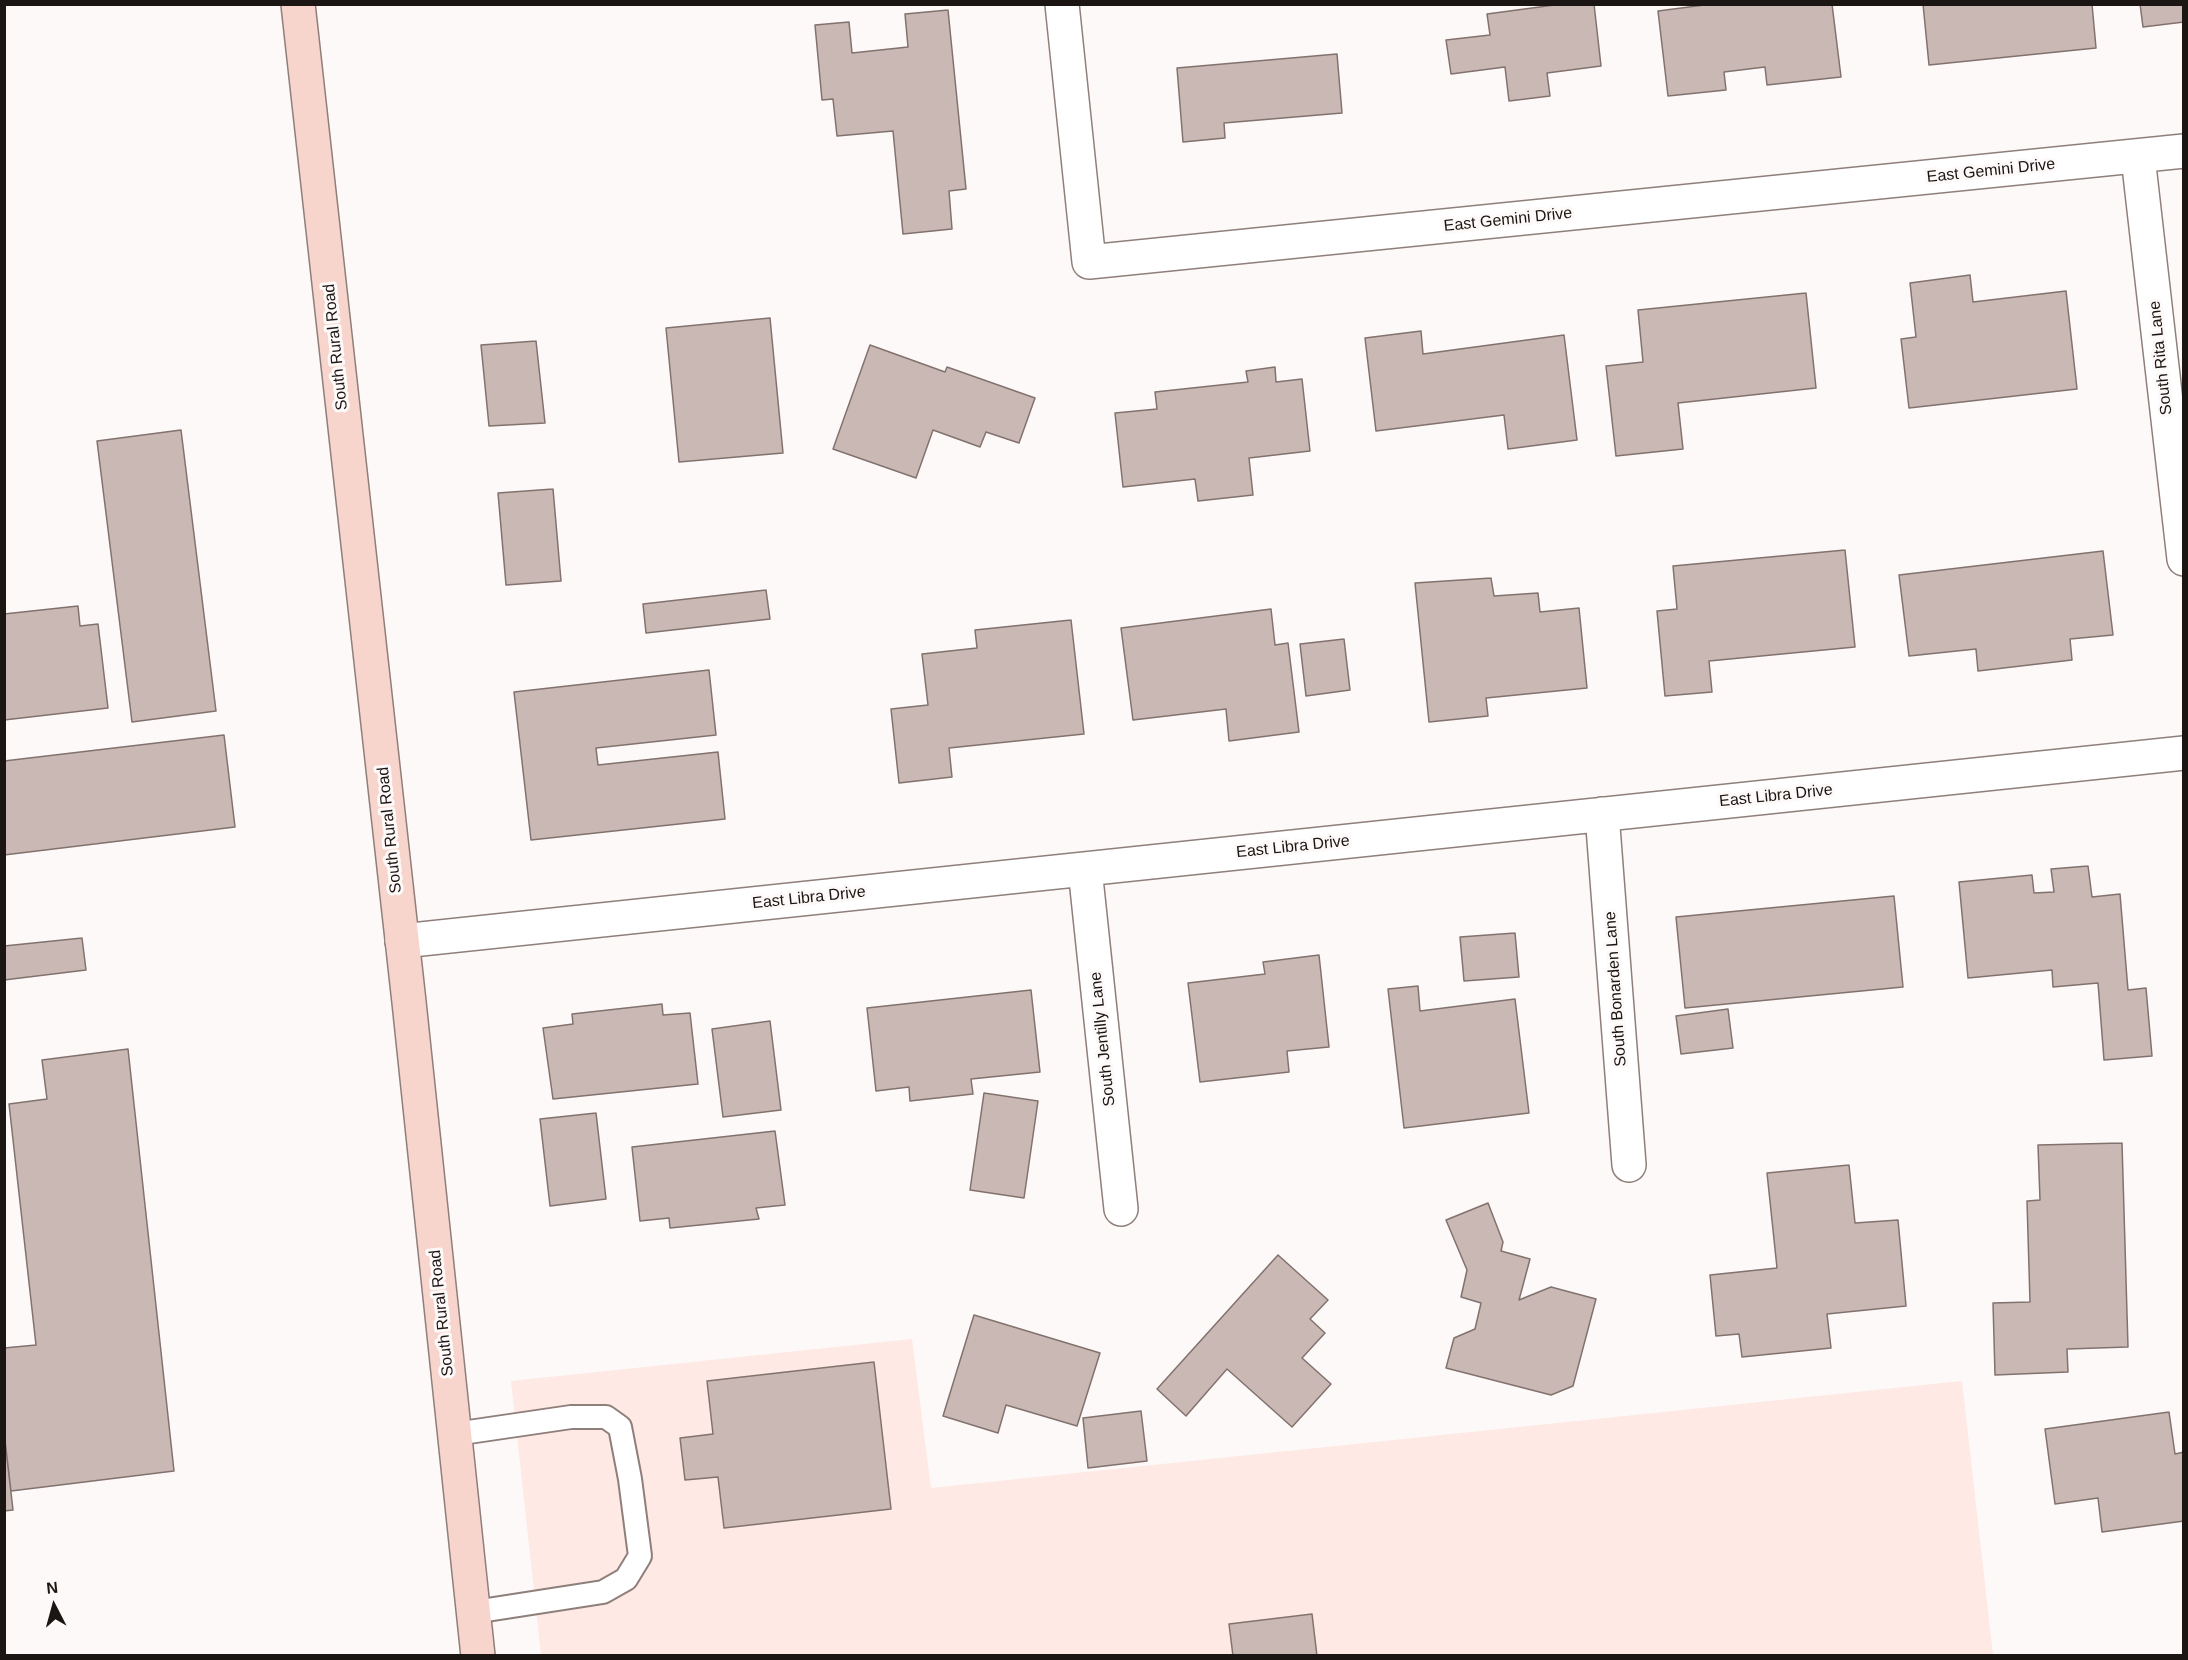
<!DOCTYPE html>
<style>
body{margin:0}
#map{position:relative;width:2188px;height:1660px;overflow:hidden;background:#fdf9f8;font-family:Arial,sans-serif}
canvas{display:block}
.frame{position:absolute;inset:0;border:6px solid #1b1513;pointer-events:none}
.north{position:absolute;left:24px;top:1576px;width:60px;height:60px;-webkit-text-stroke:4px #fdf9f8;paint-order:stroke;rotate:354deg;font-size:16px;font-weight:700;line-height:24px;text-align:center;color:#1b1513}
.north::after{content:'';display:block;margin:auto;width:21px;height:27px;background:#1b1513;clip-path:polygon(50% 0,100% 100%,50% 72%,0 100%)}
</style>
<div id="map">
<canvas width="2188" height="1660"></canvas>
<div class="frame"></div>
<div class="north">N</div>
</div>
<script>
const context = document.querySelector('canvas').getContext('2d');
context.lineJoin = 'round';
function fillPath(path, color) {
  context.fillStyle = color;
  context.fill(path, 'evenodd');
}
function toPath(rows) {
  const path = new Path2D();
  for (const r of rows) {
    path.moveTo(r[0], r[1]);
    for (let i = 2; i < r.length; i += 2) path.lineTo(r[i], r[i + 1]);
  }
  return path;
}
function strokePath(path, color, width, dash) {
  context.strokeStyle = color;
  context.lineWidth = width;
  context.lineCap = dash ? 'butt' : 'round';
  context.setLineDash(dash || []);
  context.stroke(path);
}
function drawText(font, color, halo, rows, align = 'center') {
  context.font = font + ' Arial,sans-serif';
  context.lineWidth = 6;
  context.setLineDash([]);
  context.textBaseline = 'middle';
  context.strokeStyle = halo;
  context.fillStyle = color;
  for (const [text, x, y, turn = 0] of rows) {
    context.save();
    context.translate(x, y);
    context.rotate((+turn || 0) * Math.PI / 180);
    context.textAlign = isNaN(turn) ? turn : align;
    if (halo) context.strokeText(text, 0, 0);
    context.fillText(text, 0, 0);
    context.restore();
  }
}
const built = toPath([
 [912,1339,931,1488,1962,1381,1993,1655,541,1655,511,1381]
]);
const building = toPath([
 [1562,4,1594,4,1601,66,1547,73,1550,96,1509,101,1505,67,1451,74,1446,40,1490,35,1487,14,1562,4],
 [1832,4,1841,77,1767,85,1765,67,1724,72,1726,90,1668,96,1658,11,1712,4,1832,4],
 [1923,4,2092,4,2096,48,1929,65,1923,4],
 [2140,4,2184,4,2184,22,2143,27,2140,4],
 [948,10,966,189,949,191,952,229,903,234,893,131,837,136,833,99,822,100,815,25,849,22,852,53,908,47,905,14,948,10],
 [1337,54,1342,113,1224,123,1225,138,1183,142,1177,68,1337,54],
 [1970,275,1973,302,2066,291,2077,389,1909,408,1901,339,1916,337,1910,283,1970,275],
 [1806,293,1816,388,1678,403,1683,449,1616,456,1606,366,1643,362,1638,310,1806,293],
 [770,318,783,453,679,462,666,328,770,318],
 [1421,331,1423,354,1564,335,1577,440,1508,449,1504,415,1376,431,1365,338,1421,331],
 [536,341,545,423,489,426,481,345,536,341],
 [870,345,945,372,947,367,1035,398,1019,443,986,432,980,447,933,430,916,478,833,449,870,345],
 [1275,367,1276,382,1302,379,1310,451,1249,458,1253,495,1198,501,1195,479,1123,487,1115,413,1157,409,1155,392,1248,382,1246,371,1275,367],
 [181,430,216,711,132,722,97,441,181,430],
 [553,489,561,581,506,585,498,493,553,489],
 [1845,550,1855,647,1709,661,1712,692,1665,696,1657,611,1677,609,1673,566,1845,550],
 [2103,551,2113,635,2070,639,2072,660,1978,671,1976,649,1909,656,1899,575,2103,551],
 [1491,578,1494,596,1538,593,1540,612,1579,608,1587,688,1486,698,1488,716,1429,722,1415,583,1491,578],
 [766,590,770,619,646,633,643,604,766,590],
 [78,606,80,626,98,624,108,708,4,720,4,614,78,606],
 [1271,609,1275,645,1288,643,1299,732,1229,741,1226,709,1133,720,1121,628,1271,609],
 [1071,620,1084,734,949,748,952,777,899,783,891,709,928,705,922,654,977,648,975,630,1071,620],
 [1344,639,1350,690,1306,696,1300,644,1344,639],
 [709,670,716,735,596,748,598,765,718,752,725,819,531,840,514,692,709,670],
 [224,735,235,827,4,855,4,761,224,735],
 [2088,866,2092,897,2120,894,2128,990,2146,988,2152,1056,2104,1060,2098,983,2053,987,2052,970,1968,978,1959,882,2032,875,2034,893,2054,892,2051,869,2088,866],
 [1894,896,1903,987,1685,1008,1676,917,1894,896],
 [1515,933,1519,977,1464,981,1460,937,1515,933],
 [82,938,86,970,4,980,4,946,82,938],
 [1319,955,1329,1047,1287,1051,1289,1072,1200,1082,1188,983,1265,974,1263,962,1319,955],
 [1418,986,1420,1011,1515,999,1529,1113,1404,1128,1388,989,1418,986],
 [1031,990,1040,1072,971,1079,973,1094,910,1101,909,1087,876,1091,867,1008,1031,990],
 [662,1004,663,1015,690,1013,698,1084,553,1099,543,1028,573,1024,572,1014,662,1004],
 [1728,1009,1733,1048,1681,1054,1676,1016,1728,1009],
 [770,1021,781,1110,723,1117,712,1029,770,1021],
 [128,1049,174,1471,11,1491,4,1432,4,1348,36,1345,9,1104,47,1099,42,1060,128,1049],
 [984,1093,1038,1101,1024,1198,970,1190,984,1093],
 [596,1113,606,1199,550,1206,540,1119,596,1113],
 [775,1131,785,1205,756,1208,759,1219,670,1228,669,1218,640,1221,632,1147,775,1131],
 [2122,1143,2128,1347,2067,1349,2068,1372,1995,1375,1993,1303,2030,1302,2027,1201,2040,1200,2038,1145,2122,1143],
 [1849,1165,1855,1223,1898,1220,1906,1306,1827,1314,1831,1348,1742,1357,1739,1334,1716,1336,1710,1275,1777,1268,1767,1173,1849,1165],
 [1488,1203,1503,1242,1501,1251,1530,1259,1519,1300,1551,1287,1596,1299,1573,1386,1551,1395,1446,1368,1454,1338,1475,1329,1481,1303,1461,1297,1467,1270,1446,1220,1488,1203],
 [1278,1255,1328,1300,1310,1319,1325,1333,1302,1358,1331,1384,1292,1427,1227,1369,1186,1416,1157,1389,1278,1255],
 [974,1315,1100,1353,1077,1426,1006,1405,998,1433,943,1416,974,1315],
 [874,1362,891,1509,724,1528,718,1477,685,1480,680,1438,713,1434,707,1381,874,1362],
 [1141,1411,1147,1461,1088,1468,1083,1418,1141,1411],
 [2169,1412,2175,1454,2184,1452,2184,1521,2102,1532,2098,1498,2055,1504,2045,1429,2169,1412],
 [4,1432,13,1510,4,1511,4,1432],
 [1312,1614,1317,1656,1233,1656,1229,1624,1312,1614]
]);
const service = toPath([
 [455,1434,571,1417,606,1417,620,1427,630,1479,640,1556,626,1579,603,1592,474,1612]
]);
const minor = toPath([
 [1062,4,1089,262,2184,151],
 [2138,157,2184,559],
 [1602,814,1629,1165],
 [1085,869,1121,1209],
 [402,941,2184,753]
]);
const secondary = toPath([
 [298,4,409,1002,478,1656]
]);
const streetNames = [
 ["East Gemini Drive",1991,171,-6],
 ["East Gemini Drive",1508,220,-6],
 ["South Rural Road",336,347,-96],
 ["South Rita Lane",2161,358,-96],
 ["East Libra Drive",1776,796,-6],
 ["South Rural Road",390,830,-96],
 ["East Libra Drive",1293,847,-6],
 ["East Libra Drive",809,898,-6],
 ["South Bonarden Lane",1616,989,-94],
 ["South Jentilly Lane",1103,1039,-96],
 ["South Rural Road",442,1313,-96]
];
fillPath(built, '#fee9e4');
fillPath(building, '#c9b8b4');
strokePath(building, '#82726e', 1.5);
strokePath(service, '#8f7f7b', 26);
strokePath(minor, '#8f7f7b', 36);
strokePath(secondary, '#8f7f7b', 36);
strokePath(service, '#fff', 22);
strokePath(minor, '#fff', 33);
strokePath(secondary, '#f7d5cd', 33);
drawText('16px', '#1b1513', '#fdf9f8', streetNames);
</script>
